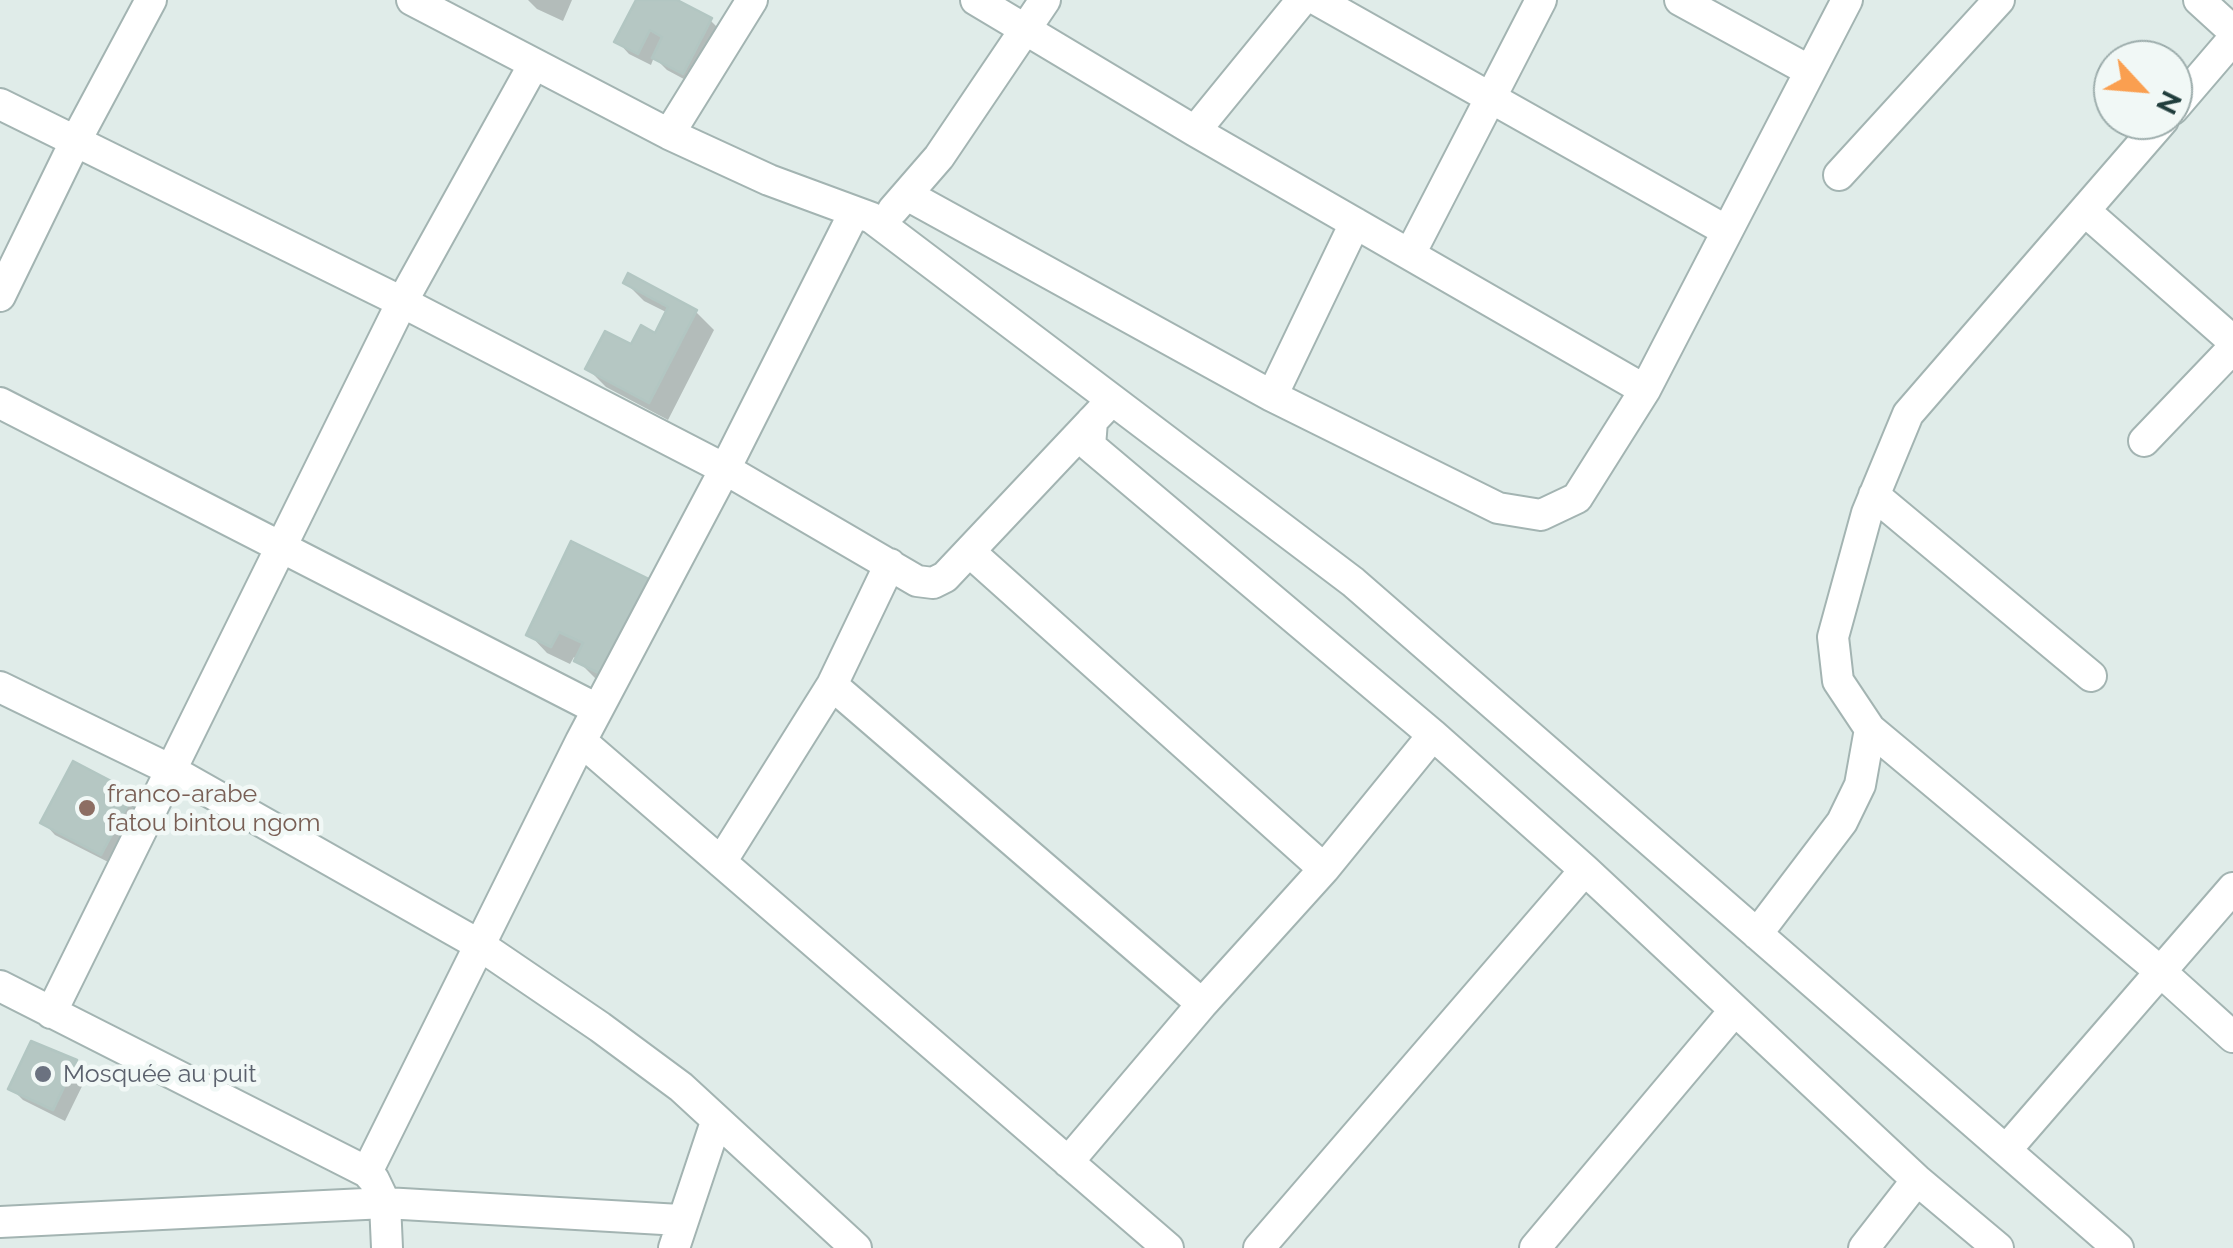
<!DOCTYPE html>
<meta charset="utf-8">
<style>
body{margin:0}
#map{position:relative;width:2233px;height:1248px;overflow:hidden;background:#e0ece9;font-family:Raleway,sans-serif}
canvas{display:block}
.north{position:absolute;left:2093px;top:40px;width:100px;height:100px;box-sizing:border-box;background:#f1f8f6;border:2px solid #9dadac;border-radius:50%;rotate:116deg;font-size:28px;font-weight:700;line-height:40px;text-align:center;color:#203d3c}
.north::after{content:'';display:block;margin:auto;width:35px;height:45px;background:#fa9f50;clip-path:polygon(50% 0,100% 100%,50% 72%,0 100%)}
</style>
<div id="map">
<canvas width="2233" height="1248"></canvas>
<div class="north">N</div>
</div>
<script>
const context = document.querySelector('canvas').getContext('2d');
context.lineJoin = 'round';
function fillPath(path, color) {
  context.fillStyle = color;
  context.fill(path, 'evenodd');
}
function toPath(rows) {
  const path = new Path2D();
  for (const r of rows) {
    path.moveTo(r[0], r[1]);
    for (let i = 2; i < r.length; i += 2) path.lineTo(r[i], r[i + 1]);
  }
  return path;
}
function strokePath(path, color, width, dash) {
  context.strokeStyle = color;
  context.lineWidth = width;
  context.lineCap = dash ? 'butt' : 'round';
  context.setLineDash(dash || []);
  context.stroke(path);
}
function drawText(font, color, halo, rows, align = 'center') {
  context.font = font + ' Raleway,sans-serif';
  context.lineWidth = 9;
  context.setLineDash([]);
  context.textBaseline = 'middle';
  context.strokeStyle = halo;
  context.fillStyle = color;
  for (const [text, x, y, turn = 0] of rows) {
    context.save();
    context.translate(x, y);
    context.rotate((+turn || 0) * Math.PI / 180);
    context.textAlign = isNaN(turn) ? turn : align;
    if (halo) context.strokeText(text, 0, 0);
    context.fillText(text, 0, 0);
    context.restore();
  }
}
const shadow = toPath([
 [528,0,572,0,563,21,537,9],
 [638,0,672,0,710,20,722,32,695,85,667,70,654,57,651,65,629,54,617,41],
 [626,283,696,312,714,330,668,420,606,387,588,369,656,336,668,313,644,301],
 [573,544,624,692,596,679,574,657,570,664,547,653,529,634],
 [132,795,144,807,114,865,55,835,43,822],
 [76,1062,88,1074,65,1121,23,1100,11,1088]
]);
const building = toPath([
 [636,0,677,0,712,18,683,74,652,58,662,37,650,30,638,54,614,42,636,0],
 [628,273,697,310,649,403,585,369,605,331,631,344,641,325,655,333,668,307,623,283,628,273],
 [571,541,651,580,605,676,574,661,583,643,559,632,551,647,526,635,571,541],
 [73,761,134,793,101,855,40,823,73,761],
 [31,1041,77,1060,53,1110,8,1089,31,1041]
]);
const minor = toPath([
 [412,0,669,134,769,180,872,218,1353,582,2118,1248],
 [976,0,1195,131,1645,390],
 [1317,0,1727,231],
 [1680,0,1810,71],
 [2199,0,2233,31],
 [0,104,402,302,725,469,917,581,933,583,945,577,1111,401],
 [2173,109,2233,39],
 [2163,120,1908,414,1867,513,1833,637,1838,681,1870,729,2161,972,2233,1037],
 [1195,131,1302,0],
 [669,134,752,0],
 [1839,175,1999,0],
 [909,196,1272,396,1498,508,1541,515,1577,498,1645,390,1847,0],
 [893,210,939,157,1045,0],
 [2085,211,2233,341],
 [1410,254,1541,0],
 [0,296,75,142,151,0],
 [1272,396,1355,223],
 [0,403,597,709],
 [1092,421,1090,446,1433,735,1585,870,1917,1180,1998,1248],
 [2144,441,2233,348],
 [1874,495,2091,676],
 [971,553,1324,869],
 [832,685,1202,1004],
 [0,687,169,769,478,944,600,1027,681,1087,856,1248],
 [581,741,1168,1248],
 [721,862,832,685,890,564],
 [1757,934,1842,822,1860,785,1870,729],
 [0,986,367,1172,374,1180,385,1203,387,1248],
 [51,1013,402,302,534,64],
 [2006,1150,2233,888],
 [1068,1162,1202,1004,1324,869,1433,735],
 [367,1172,581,741,725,469,854,213],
 [0,1222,385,1203,680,1220],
 [674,1248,716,1122],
 [1259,1248,1585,870],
 [1535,1248,1735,1010],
 [1864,1248,1917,1180]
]);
const markers = [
 [87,808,10,"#8d6e63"],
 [43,1074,10,"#6b7280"]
];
const educationNames = [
 ["franco-arabe",107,794],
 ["fatou bintou ngom",107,823]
];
const worshipNames = [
 ["Mosquée au puit",63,1074]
];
fillPath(shadow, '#0003');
fillPath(building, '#b5c7c3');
strokePath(building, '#b2c6c2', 2.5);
strokePath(minor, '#a3b4b2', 34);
strokePath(minor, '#fff', 30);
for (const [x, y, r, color] of markers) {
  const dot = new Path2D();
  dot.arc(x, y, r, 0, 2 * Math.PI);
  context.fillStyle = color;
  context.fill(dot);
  strokePath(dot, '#f1f8f6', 4);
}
drawText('25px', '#785e54', '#f1f8f6', educationNames, 'left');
drawText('25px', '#5b616d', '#f1f8f6', worshipNames, 'left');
</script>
